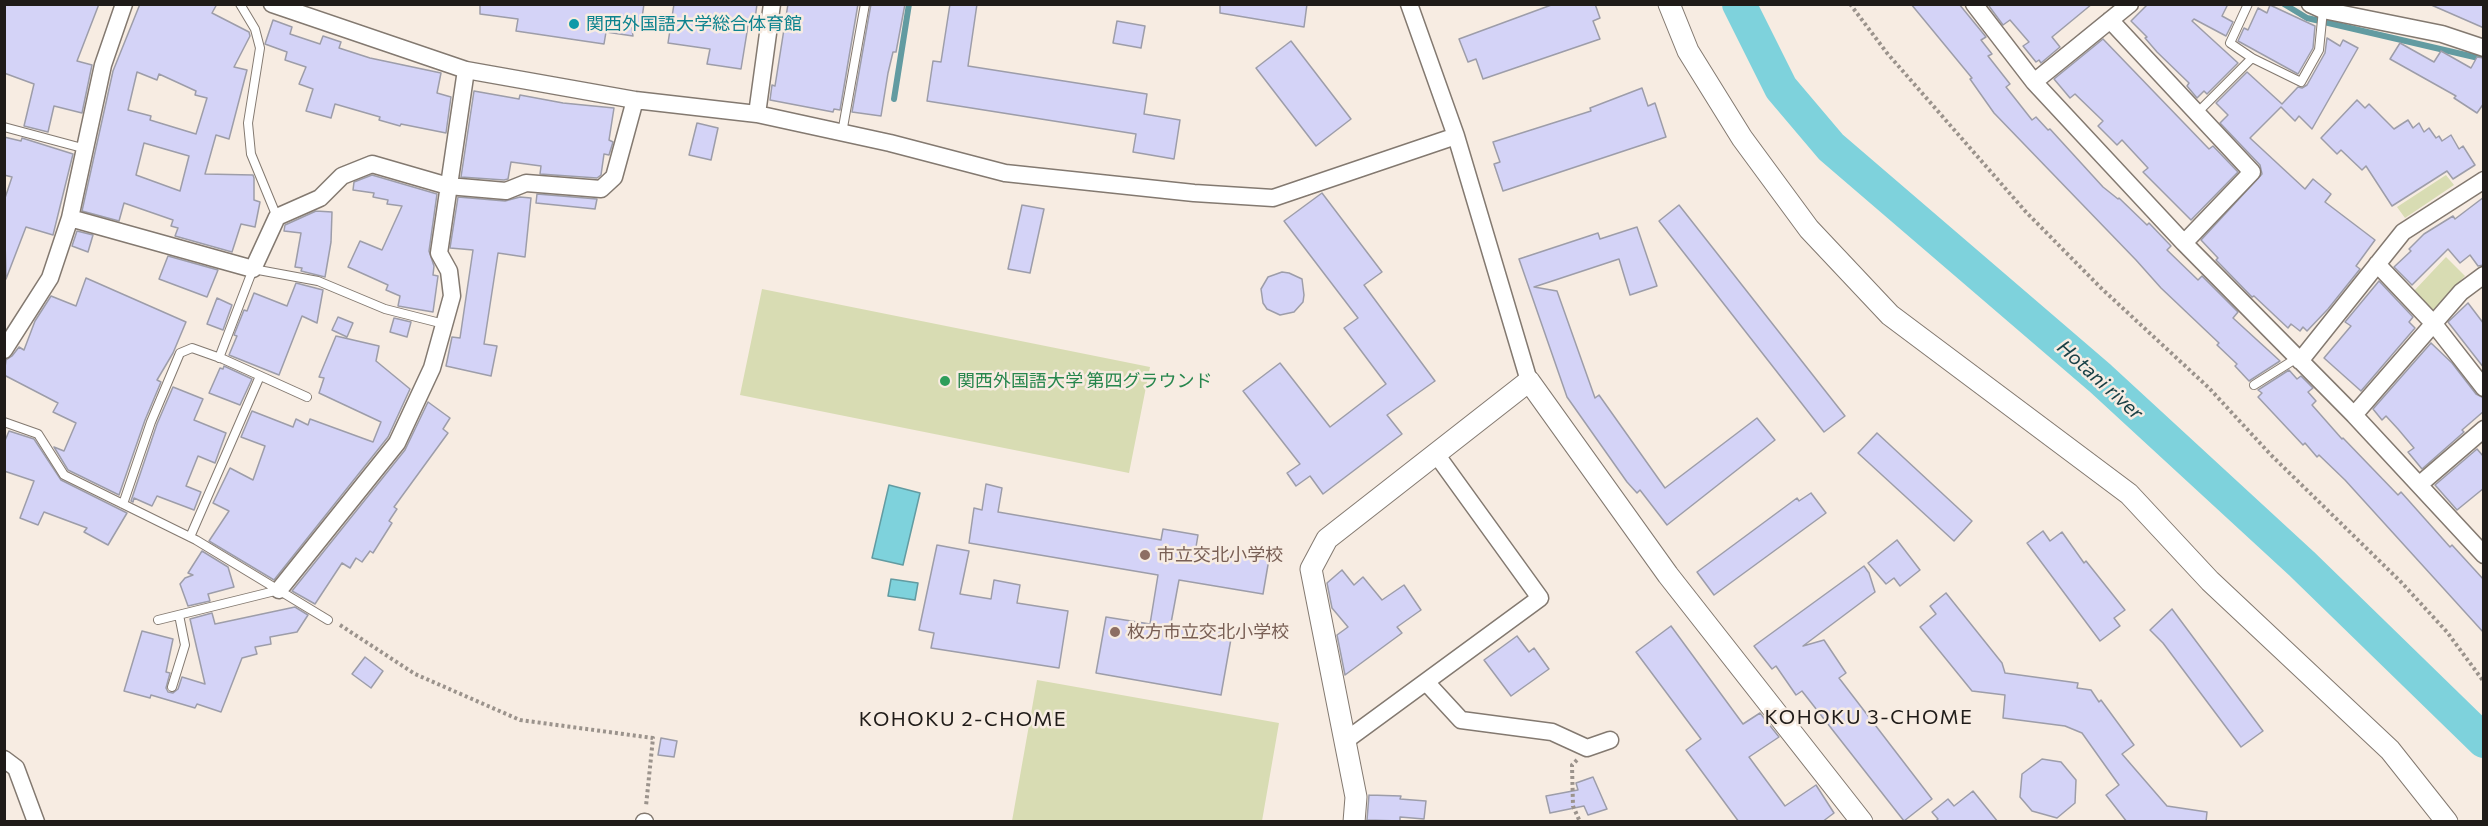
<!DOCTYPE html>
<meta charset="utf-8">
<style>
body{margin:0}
#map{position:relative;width:2488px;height:826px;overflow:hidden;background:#f7ece2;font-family:Commissioner,sans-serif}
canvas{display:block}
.frame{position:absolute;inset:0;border:6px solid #1f1b18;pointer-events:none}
</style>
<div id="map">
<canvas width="2488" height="826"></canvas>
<div class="frame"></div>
</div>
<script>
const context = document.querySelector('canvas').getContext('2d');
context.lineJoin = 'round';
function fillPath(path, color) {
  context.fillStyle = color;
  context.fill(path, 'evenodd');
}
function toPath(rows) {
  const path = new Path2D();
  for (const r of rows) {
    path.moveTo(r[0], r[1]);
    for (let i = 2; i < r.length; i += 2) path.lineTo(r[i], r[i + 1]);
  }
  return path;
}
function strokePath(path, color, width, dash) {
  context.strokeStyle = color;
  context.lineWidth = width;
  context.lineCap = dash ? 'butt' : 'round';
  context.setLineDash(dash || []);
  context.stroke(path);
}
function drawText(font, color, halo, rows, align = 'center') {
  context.font = font + ' Commissioner,"Noto Sans JP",sans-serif';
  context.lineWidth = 5;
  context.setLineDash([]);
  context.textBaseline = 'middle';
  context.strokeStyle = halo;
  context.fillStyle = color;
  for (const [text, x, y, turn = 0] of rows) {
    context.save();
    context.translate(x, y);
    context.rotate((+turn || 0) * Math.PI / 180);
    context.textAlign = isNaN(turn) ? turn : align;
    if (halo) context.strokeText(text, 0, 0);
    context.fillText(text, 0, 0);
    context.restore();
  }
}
const green = toPath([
 [2446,175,2454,185,2405,218,2397,207],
 [2446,257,2465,276,2432,311,2413,292],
 [762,289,1150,367,1129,473,740,395],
 [1037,680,1279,723,1262,821,1012,821]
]);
const water = toPath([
 [889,485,920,493,903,565,872,558,889,485],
 [891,579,918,583,915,600,888,596,891,579]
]);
const stream = toPath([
 [2284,4,2307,18,2483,59],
 [894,99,909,4]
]);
const river = toPath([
 [1739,4,1781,88,1831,147,2100,378,2302,564,2484,741]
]);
const building = toPath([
 [4,4,99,4,77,61,92,65,82,113,54,106,48,132,24,126,34,84,4,73,4,4],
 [140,4,217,4,212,13,249,32,250,36,234,67,247,70,229,139,216,135,205,174,253,175,254,178,254,200,260,202,255,227,241,224,232,252,175,236,178,228,171,226,173,220,124,203,119,221,82,211,113,71,140,4],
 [137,72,157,80,159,74,196,91,195,95,207,98,196,134,150,120,151,116,128,110,137,72],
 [144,143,189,156,180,191,136,175,144,143],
 [480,4,644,4,641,25,631,23,633,36,606,32,604,44,516,31,518,19,480,14,480,4],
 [674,4,757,4,754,27,748,26,741,69,707,64,710,49,668,43,674,4],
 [788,4,858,4,840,110,834,109,833,112,770,100,772,85,775,86,788,4],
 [871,4,905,4,896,52,893,52,888,73,881,116,852,112,871,4],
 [950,4,977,4,968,66,1147,94,1144,114,1180,120,1174,159,1133,152,1136,134,927,101,933,61,941,62,950,4],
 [1220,4,1307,4,1304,27,1220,13,1220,4],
 [1554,4,1595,4,1600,18,1593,21,1600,39,1483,79,1476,59,1468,62,1459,39,1554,4],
 [1911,4,1959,4,1986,37,1981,40,1992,54,1988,56,2010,84,2006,87,2032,120,2036,117,2048,130,2050,129,2103,187,2118,199,2119,198,2147,225,2149,223,2171,246,2167,250,2198,280,2202,276,2238,312,2233,318,2280,361,2249,381,2235,366,2237,364,2217,345,2219,343,2161,288,2136,260,1994,113,1970,79,1972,78,1911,4],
 [1990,4,2092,4,2052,37,2060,47,2041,63,2039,60,2036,62,2023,46,2029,42,2010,20,2003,25,1989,6,1990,4],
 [2148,4,2228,4,2222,16,2233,22,2226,36,2194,19,2192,21,2238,63,2207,94,2204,91,2197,98,2187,86,2189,83,2157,52,2145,38,2147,37,2131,21,2148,4],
 [2429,4,2484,4,2484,28,2429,4],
 [2270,5,2315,26,2313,48,2298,74,2238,41,2244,28,2248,30,2258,8,2267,13,2270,5],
 [273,20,292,27,290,34,320,44,323,36,341,42,339,48,370,58,441,73,437,93,451,97,446,133,401,124,400,126,379,120,380,117,335,104,331,118,306,111,313,89,299,84,306,67,285,60,287,52,265,44,273,20],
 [1117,21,1145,26,1141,48,1113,43,1117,21],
 [2327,38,2340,46,2343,40,2358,48,2312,129,2299,116,2295,121,2281,107,2250,138,2305,189,2313,179,2331,194,2325,202,2375,240,2356,266,2360,269,2328,309,2307,331,2303,327,2300,331,2291,324,2288,328,2254,296,2252,297,2216,260,2218,258,2201,240,2262,174,2260,165,2220,123,2228,115,2216,103,2247,72,2282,104,2298,87,2302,88,2307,85,2325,53,2327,38],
 [2103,39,2209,149,2213,146,2238,172,2191,220,2143,172,2148,168,2122,140,2117,145,2098,126,2103,121,2075,94,2070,98,2054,79,2103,39],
 [1291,41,1351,119,1316,146,1256,68,1291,41],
 [2400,43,2434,62,2441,51,2471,68,2477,57,2484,58,2484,103,2477,113,2454,98,2456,96,2390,59,2400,43],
 [1642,88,1648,106,1655,103,1666,137,1503,191,1494,164,1500,162,1493,142,1591,111,1590,108,1642,88],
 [474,91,519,99,520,95,563,103,614,108,609,140,613,142,609,155,604,154,601,175,597,178,540,174,541,166,511,162,508,179,504,180,461,177,474,91],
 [2357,100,2365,108,2369,104,2394,129,2408,120,2413,128,2419,123,2424,132,2429,128,2436,138,2439,136,2442,141,2451,135,2459,149,2463,146,2475,165,2453,179,2447,171,2392,206,2366,166,2362,170,2341,150,2337,154,2321,138,2357,100],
 [697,123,718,128,711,160,689,155,697,123],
 [4,137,21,141,22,138,73,154,53,235,26,227,6,279,4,201,12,177,4,175,4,137],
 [372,175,437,194,429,251,434,266,433,275,438,276,433,312,398,306,400,296,386,290,388,285,348,267,360,241,382,250,402,206,387,204,388,200,373,197,374,193,353,190,354,182,372,175],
 [1322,193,1382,272,1364,285,1435,381,1387,415,1402,434,1323,494,1310,476,1296,486,1287,473,1300,464,1243,391,1280,363,1330,427,1386,384,1344,328,1358,318,1284,221,1322,193],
 [537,194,597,199,595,209,536,203,537,194],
 [458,197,505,201,520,197,531,198,525,257,498,253,484,344,497,346,491,376,446,366,452,337,460,338,473,250,450,248,458,197],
 [2484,197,2484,265,2478,266,2470,255,2460,263,2448,249,2412,285,2394,267,2411,251,2409,249,2424,234,2453,216,2455,219,2484,197],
 [1022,205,1044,209,1030,273,1008,269,1022,205],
 [1679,205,1845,416,1824,432,1659,221,1679,205],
 [316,211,332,212,331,242,325,277,301,271,302,268,295,267,301,233,284,231,285,225,316,211],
 [1637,227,1657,286,1630,295,1619,259,1534,287,1557,291,1595,398,1599,395,1665,488,1757,418,1775,440,1667,525,1640,490,1637,493,1627,482,1567,397,1519,259,1598,233,1600,239,1637,227],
 [77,231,93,235,88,252,72,246,77,231],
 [168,256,218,270,207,297,159,279,168,256],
 [1282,272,1289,273,1302,279,1304,295,1303,302,1294,312,1280,315,1267,309,1263,303,1261,289,1268,277,1282,272],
 [86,278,186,322,173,353,157,380,161,382,145,420,119,495,68,470,54,447,64,451,76,423,53,412,58,403,4,375,6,360,12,356,19,347,24,350,35,321,51,296,76,306,86,278],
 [2379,281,2413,317,2409,322,2415,328,2361,391,2324,358,2351,326,2345,322,2379,281],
 [296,283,323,290,317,323,302,316,279,375,229,355,237,336,234,335,244,310,247,311,254,293,287,306,296,283],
 [217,298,232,305,223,330,207,324,217,298],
 [2468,303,2484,324,2484,368,2448,322,2468,303],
 [338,317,353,323,347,337,332,330,338,317],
 [394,318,411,322,407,337,390,332,394,318],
 [336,336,379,346,376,361,410,389,388,437,274,580,209,541,229,511,213,503,230,468,253,480,265,446,241,437,252,411,293,427,296,419,308,425,310,419,373,442,381,422,319,393,324,378,319,377,336,336],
 [2431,343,2452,363,2476,394,2484,398,2484,411,2462,430,2464,432,2422,469,2408,452,2414,448,2398,429,2386,416,2382,420,2373,409,2431,343],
 [224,366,252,379,240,405,209,393,220,368,223,369,224,366],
 [2289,370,2297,379,2301,376,2313,388,2308,392,2316,401,2312,405,2342,439,2343,438,2398,495,2401,492,2450,547,2452,545,2484,580,2484,633,2345,480,2319,455,2317,457,2305,443,2303,445,2258,397,2262,393,2258,390,2289,370],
 [173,387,203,399,194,420,226,433,215,463,198,456,186,486,201,492,194,510,157,496,152,506,134,498,133,502,131,501,157,424,173,387],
 [428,402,450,418,443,429,448,433,394,507,397,509,389,521,392,523,373,553,370,551,362,562,356,558,350,568,342,563,315,604,292,591,405,450,428,402],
 [9,431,34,439,61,480,127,513,108,545,84,532,87,528,44,512,38,525,20,518,34,481,4,471,4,443,9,431],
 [1877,433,1972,521,1954,541,1858,453,1877,433],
 [2477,449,2484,457,2484,488,2457,510,2435,485,2477,449],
 [986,484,1002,488,998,512,1161,540,1163,529,1198,535,1196,547,1269,559,1263,594,1179,580,1171,623,1232,633,1221,695,1096,673,1106,617,1150,624,1158,575,969,543,974,508,982,510,986,484],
 [1811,493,1826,513,1714,595,1697,572,1797,498,1799,501,1811,493],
 [2043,531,2050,541,2062,532,2084,563,2086,561,2125,610,2114,618,2120,626,2100,641,2027,543,2043,531],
 [1897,540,1920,570,1900,586,1894,578,1886,584,1868,563,1897,540],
 [937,545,969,551,960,594,991,599,994,580,1020,585,1017,603,1068,611,1059,668,931,648,934,633,919,630,937,545],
 [202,551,228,567,234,587,208,594,210,601,188,606,180,584,185,578,193,575,188,573,202,551],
 [1864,566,1869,573,1875,592,1803,646,1824,640,1846,673,1839,678,1932,799,1904,821,1802,691,1796,695,1776,666,1772,669,1754,646,1864,566],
 [1342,570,1354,585,1363,577,1382,600,1404,585,1421,610,1397,627,1402,633,1345,675,1337,635,1348,627,1332,608,1327,583,1342,570],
 [1946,593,2002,663,2005,673,2078,683,2077,688,2091,690,2099,702,2101,700,2134,745,2122,754,2167,806,2207,812,2206,822,2127,822,2106,795,2119,785,2082,733,2065,726,2003,718,2005,695,1972,691,1920,627,1936,614,1930,606,1946,593],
 [295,607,308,615,297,632,270,637,271,644,255,647,257,654,242,658,221,712,197,704,195,708,151,695,150,698,124,691,142,631,173,639,166,672,170,673,166,688,168,692,173,693,178,689,182,677,205,684,190,619,212,613,215,624,295,607],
 [2172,609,2263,731,2241,747,2163,643,2150,630,2172,609],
 [1671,626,1743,724,1760,713,1779,737,1749,757,1785,806,1816,785,1834,813,1822,822,1739,822,1686,750,1701,739,1636,652,1671,626],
 [1517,636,1529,652,1534,648,1549,669,1511,696,1484,660,1517,636],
 [365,657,383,671,371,688,352,674,365,657],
 [661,738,677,741,674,757,658,755,661,738],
 [2042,759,2061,762,2076,780,2075,803,2057,818,2032,811,2020,797,2022,774,2042,759],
 [1593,777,1607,809,1588,815,1584,806,1550,813,1546,796,1578,790,1576,783,1593,777],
 [1973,791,1998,822,1935,822,1938,819,1932,812,1948,799,1954,806,1973,791],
 [1369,795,1401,796,1400,799,1426,801,1424,819,1400,817,1400,821,1367,820,1369,795]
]);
const path = toPath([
 [1850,4,1887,53,2026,212,2101,288,2209,388,2271,455,2401,582,2447,632,2484,682],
 [340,625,415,674,520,720,653,738,646,806],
 [1577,760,1572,765,1573,806,1580,822]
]);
const service = toPath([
 [240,4,255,29,260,48,248,123,251,154,277,217],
 [2248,4,2230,43,2252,58,2301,82,2319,50,2323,10],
 [2197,113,2252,58],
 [4,127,86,149],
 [842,133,865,4],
 [219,358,253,269,318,281,385,309,444,324],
 [2254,385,2297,358],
 [4,422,38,434,64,475,196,540,328,620],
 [123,504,151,422,180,353,192,348,223,359,307,397],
 [190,537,260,376],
 [158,620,279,590],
 [172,687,185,645,179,615]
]);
const minor = toPath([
 [272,4,466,70,635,100,757,114,890,143,1005,173,1194,193,1273,198,1456,136],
 [1409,4,1456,136,1529,381],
 [1974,4,2034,82,2184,243,2354,415,2484,555],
 [2310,4,2323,10,2442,34,2484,48],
 [2110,20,2252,172,2184,243],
 [2034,82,2130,4],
 [757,114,772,4],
 [70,218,253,269,277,217,320,198,342,176,372,164,448,186,506,191,526,183,601,189,614,177,635,100],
 [2377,264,2434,324,2484,388],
 [4,350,50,278,70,218,103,65,124,4],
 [2300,361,2403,232,2484,180],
 [2354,415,2461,292,2484,275],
 [2420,484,2484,429],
 [279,590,397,443,432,368,452,296,449,271,439,253,466,70],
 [1426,682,1461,720,1552,732,1587,748,1610,740],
 [1345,741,1540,598,1436,454],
 [4,759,16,768,36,822],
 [644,822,645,822]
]);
const tertiary = toPath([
 [1669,4,1688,51,1742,138,1809,229,1890,315,2129,494,2210,581,2390,750,2447,822],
 [1354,822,1356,797,1311,569,1327,539,1529,381,1668,575,1862,822]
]);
const markers = [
 [574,24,6,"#0f9aa8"],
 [945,381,6,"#2e9e5b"],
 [1145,555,6,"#8d6e63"],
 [1115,632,6,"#8d6e63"]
];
const cultureNames = [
 ["関西外国語大学総合体育館",586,24]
];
const leisureNames = [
 ["関西外国語大学 第四グラウンド",957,381]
];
const educationNames = [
 ["市立交北小学校",1157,555],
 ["枚方市立交北小学校",1127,632]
];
const waterNames = [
 ["Hotani river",2100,380,42]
];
const neighbourhoodNames = [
 ["KOHOKU 3-CHOME",1869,717],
 ["KOHOKU 2-CHOME",963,719]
];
fillPath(green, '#d8dcb3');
fillPath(water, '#7ed2dc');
strokePath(water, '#629ba1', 1.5);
strokePath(stream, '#629ba1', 6);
strokePath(river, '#7ed2dc', 34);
fillPath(building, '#d4d3f7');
strokePath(building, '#9d9da9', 1.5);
strokePath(service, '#837970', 10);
strokePath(minor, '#837970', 19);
strokePath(tertiary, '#837970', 23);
strokePath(path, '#9b938c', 4, [3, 3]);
strokePath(service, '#fff', 8);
strokePath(minor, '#fff', 16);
strokePath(tertiary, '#fff', 21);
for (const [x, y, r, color] of markers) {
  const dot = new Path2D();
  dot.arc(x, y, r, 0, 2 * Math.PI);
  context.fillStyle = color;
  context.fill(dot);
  strokePath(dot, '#f7ece2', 2);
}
drawText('18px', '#0d838f', '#f7ece2', cultureNames, 'left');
drawText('18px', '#27864d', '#f7ece2', leisureNames, 'left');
drawText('18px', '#785e54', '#f7ece2', educationNames, 'left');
drawText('italic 20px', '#194146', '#f7ece2', waterNames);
context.letterSpacing = '1.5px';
drawText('20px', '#1f1b18', '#f7ece2', neighbourhoodNames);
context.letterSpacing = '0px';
</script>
